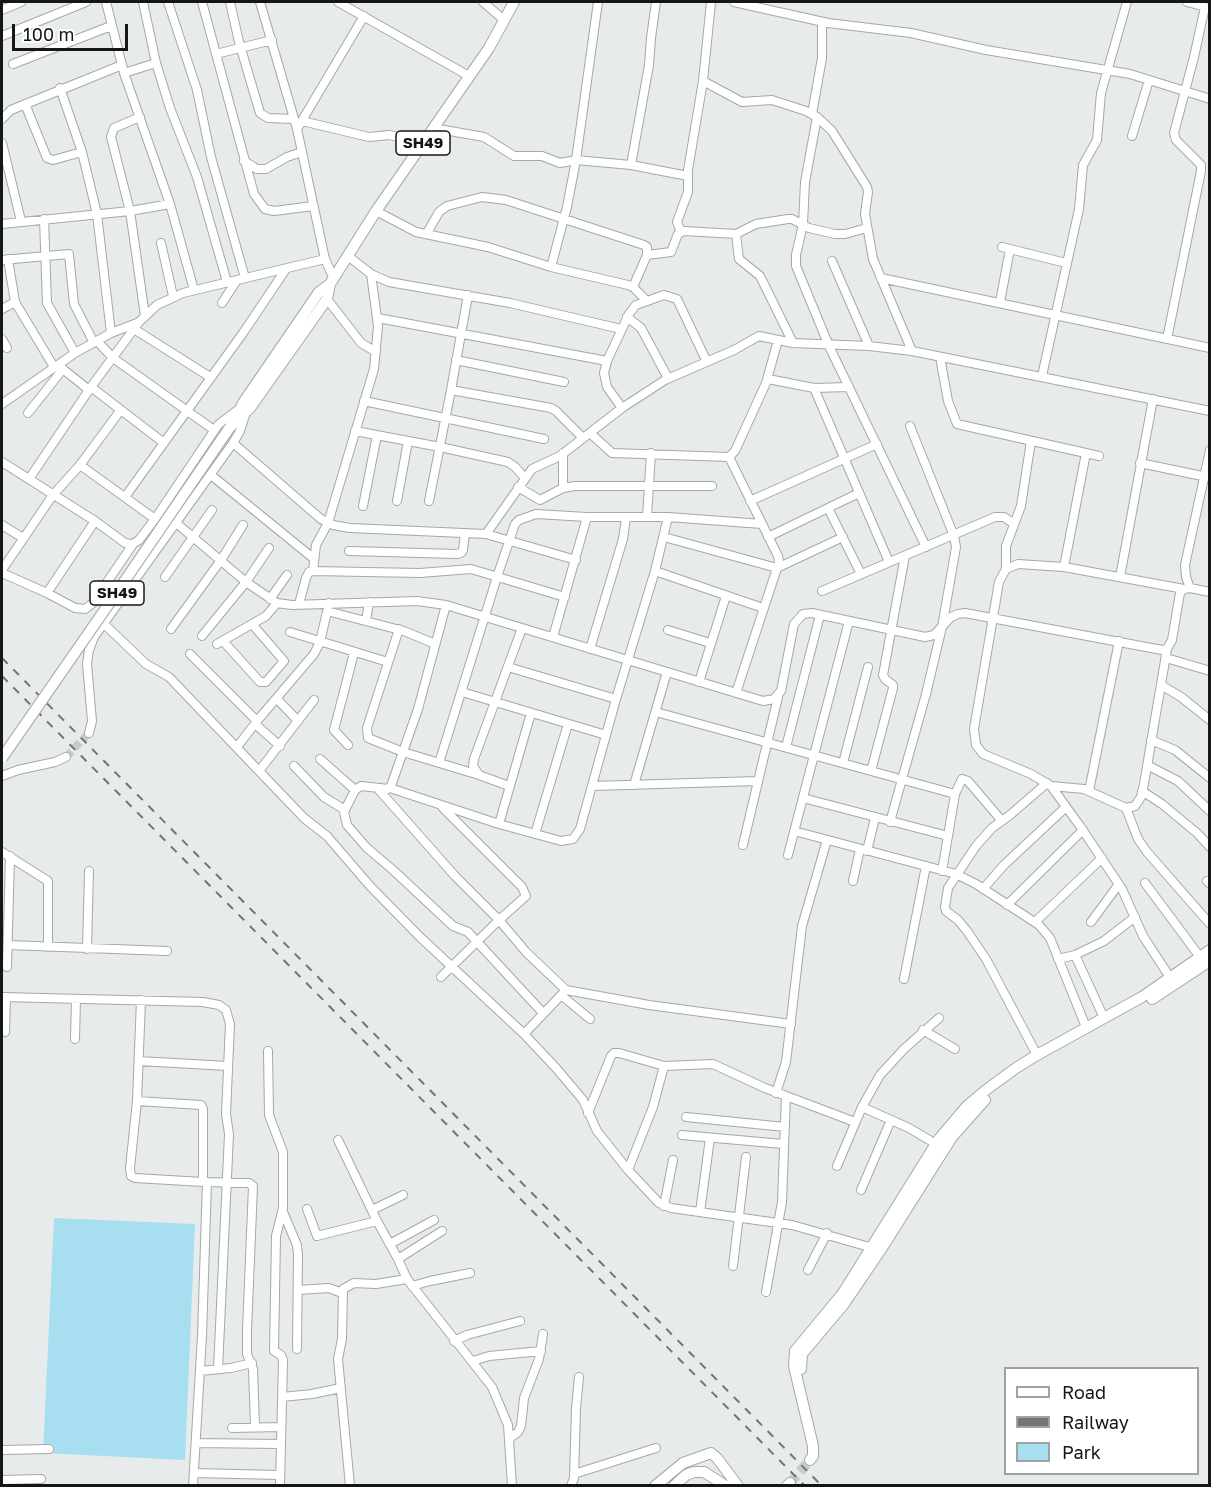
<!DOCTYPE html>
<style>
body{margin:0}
#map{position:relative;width:1211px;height:1487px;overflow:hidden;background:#e7ebec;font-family:"Golos Text",sans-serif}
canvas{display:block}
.frame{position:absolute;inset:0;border:3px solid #151617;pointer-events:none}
.legend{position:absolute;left:1004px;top:1367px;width:195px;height:108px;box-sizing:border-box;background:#fff;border:2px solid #a1a2a2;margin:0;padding:8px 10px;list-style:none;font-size:18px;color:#151617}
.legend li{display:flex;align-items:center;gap:12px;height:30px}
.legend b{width:30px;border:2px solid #a1a2a2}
.scale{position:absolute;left:12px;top:24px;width:116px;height:27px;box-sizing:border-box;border:3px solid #151617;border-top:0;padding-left:8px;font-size:18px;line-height:21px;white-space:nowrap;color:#151617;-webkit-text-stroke:4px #fff;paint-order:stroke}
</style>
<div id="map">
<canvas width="1211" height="1487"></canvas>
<div class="frame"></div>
<ul class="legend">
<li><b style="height:8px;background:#fff"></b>Road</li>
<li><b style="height:8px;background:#727475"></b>Railway</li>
<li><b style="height:16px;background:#a7dff1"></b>Park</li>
</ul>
<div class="scale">100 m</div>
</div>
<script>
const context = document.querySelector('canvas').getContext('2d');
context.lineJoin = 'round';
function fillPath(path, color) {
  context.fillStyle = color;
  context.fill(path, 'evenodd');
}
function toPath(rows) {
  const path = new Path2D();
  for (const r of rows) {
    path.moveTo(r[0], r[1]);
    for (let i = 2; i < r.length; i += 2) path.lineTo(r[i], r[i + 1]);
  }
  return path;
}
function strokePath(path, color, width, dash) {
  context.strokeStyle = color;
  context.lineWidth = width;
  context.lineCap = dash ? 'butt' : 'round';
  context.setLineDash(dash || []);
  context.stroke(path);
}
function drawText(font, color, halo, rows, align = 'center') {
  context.font = font + ' "Golos Text",sans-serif';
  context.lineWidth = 6;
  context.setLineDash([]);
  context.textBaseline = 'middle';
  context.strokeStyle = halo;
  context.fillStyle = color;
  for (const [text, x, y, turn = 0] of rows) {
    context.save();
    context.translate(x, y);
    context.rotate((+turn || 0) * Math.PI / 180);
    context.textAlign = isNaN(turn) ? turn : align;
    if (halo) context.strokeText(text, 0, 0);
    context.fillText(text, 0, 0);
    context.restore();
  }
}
const green = toPath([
 [54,1218,195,1224,185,1460,43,1453]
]);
const minorTunnel = toPath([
 [66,757,89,733]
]);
const majorTunnel = toPath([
 [790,1483,810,1460]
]);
const minor = toPath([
 [106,2,124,73,170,204,194,290],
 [143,2,156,63,170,108,197,177,227,282],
 [168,2,197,90,211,157,245,278],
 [202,2,254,194,265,209,274,211,313,206],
 [230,2,239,42,260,113,268,118,294,119],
 [260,2,297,129,325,259,334,279],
 [338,2,469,76],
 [483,2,504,20],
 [734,2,828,23,911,33,986,50,1130,74,1210,99],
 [1187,2,1209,8],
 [2,10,21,2],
 [2,36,86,2],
 [216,54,272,40],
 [13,64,111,26],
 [124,73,156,63],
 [703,81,742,102,772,100,806,111,817,117,832,131,867,187,868,192,865,214,873,259,912,351],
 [60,88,82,152,97,214,111,333],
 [25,104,47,158,53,160,82,152],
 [812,114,822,58,822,22],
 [140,117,114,128,111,137,130,211,145,316],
 [817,117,805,182,803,224,796,255,796,266,829,346,926,547],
 [2,119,11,110,122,65],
 [302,121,369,137,389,135,423,143],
 [433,128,484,137,514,156,542,156,560,163,576,160,631,165,688,176],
 [297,129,364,16],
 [1132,136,1149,80],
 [2,143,21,221],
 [244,161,257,169,266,169,287,157,302,152],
 [631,165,649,65,651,38,656,2],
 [376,211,416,232,488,247,551,267,628,285,633,287,646,300],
 [44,219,47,303,75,353],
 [2,224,130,211,170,204],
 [681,232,677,222,688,192,688,170,703,81,711,2],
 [427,233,439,212,447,206,482,197,506,200,644,245,647,247,647,255,633,287],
 [736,234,739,259,760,276,793,343],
 [161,243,173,296],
 [1002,247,1066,263],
 [647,255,671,252,678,234,684,231,736,234,756,224,788,219,792,219,809,228,835,234,845,234,867,228],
 [348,256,371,274,389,282,510,303,621,329],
 [8,259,15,302,54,367],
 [2,260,69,254,74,304,94,343],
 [832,261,869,346],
 [551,267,567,207,576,160,598,2],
 [881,278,1210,348],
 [327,299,361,343,376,352],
 [1000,302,1010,249],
 [222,303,237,280],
 [2,309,15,302],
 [627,317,641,328,668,378],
 [378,318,607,361],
 [134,329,210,377],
 [2,339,7,348],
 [1167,339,1201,171,1201,165,1176,140,1174,133,1194,57,1205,7],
 [97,341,113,358,214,430],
 [940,357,948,401,957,424,1099,456],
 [456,360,564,382],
 [59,366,89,390],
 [1042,376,1079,209,1083,165,1097,140,1101,93,1127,2],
 [768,379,814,388,849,387],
 [91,387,164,443],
 [814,388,889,562],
 [451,390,551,408,556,411,583,438],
 [364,401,544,439],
 [2,404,75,353,111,333,137,323],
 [622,408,607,387,604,373,607,361,629,314,636,305,664,295,677,299,706,360],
 [28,413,63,369],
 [355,431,440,447,508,462,515,467,525,478],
 [590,433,612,453,729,457,735,451,766,383,778,340],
 [233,443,321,519,333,525,350,528,486,534,576,560],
 [729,457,778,556,779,562,736,693],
 [2,462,95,521,125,543,133,544,139,540,155,519,218,425,239,409],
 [1140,463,1207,477],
 [80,465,155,519],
 [211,475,313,558],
 [29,479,91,387,139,322,157,305,183,293,325,259],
 [518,487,540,500,563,488,575,486,712,486],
 [563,488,563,453],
 [125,497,243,333,286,269],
 [397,501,408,441],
 [429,501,451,390,468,295],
 [750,501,877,444],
 [363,506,377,435],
 [828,508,861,574],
 [647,517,651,453],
 [175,522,246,582,277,603,292,605,417,601,446,605,763,701,774,699,781,691,794,624,803,614,812,613,925,637,934,635,951,617,958,614,965,613,1162,650,1167,649,1172,640,1180,593,1184,589,1190,588,1210,592],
 [2,525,23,538],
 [486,534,532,469,560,456,622,408,665,380,734,350,759,336,793,343,869,346,912,351,1210,411],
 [664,537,777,568,843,537],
 [768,537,859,493],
 [349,551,457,554,461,553,463,550,465,533],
 [1064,567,1086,453],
 [1006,569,1006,546,1021,506,1031,441],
 [2,570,53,495,80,465,120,411],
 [313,571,316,545,328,523,374,369,378,326,371,274],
 [655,571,763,608],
 [2,573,47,593,75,608,85,609,93,603,133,544],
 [165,577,212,510],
 [1120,577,1153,399],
 [1190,588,1186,577,1185,565,1210,450],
 [822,591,995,517,1004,517,1014,524],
 [47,593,95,521],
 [270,599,287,575],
 [299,604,306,578,309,572,313,571,420,573,471,569,565,597],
 [446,605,418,709,391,786,388,789,380,788,379,790,455,876,499,920,526,952,566,990,649,1005,791,1024],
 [327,611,404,631,435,644],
 [366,621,369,602],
 [103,623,146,664,169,677,304,818,327,836,370,886,420,937,524,1034,556,1068,583,1100,597,1131,628,1170,659,1203,671,1208,792,1225,873,1248],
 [171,629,221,560,243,525],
 [399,629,367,728,368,738,403,752,479,775],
 [668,630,710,643],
 [290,632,388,662],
 [202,636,246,582,269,548],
 [553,637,587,517],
 [223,641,260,682,266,682,284,661,252,624],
 [217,644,266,616,277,603],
 [590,649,623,539,626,518],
 [190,654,257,721],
 [1166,658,1210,671],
 [508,667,616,699],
 [699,682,726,596],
 [1161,685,1181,697,1210,720],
 [462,692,606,735],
 [277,699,298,721],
 [656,712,955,794],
 [255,724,280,746],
 [89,733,92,721,87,664,89,650,94,637,233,443,240,431,245,415],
 [1151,740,1175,750,1210,778],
 [348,745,334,730,354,653],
 [237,747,257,721,314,654,320,642,329,603],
 [786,747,820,615],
 [320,759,355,790],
 [439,763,497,577,515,524,519,520,536,514,587,517,668,517,762,524],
 [843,763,868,667],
 [1147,765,1178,781,1210,811],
 [294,766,324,797,345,810],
 [259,771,314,700],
 [871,771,893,688,893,685,885,679,883,675,905,556],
 [2,776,18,770,55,762,66,757],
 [634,785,667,672],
 [509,786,479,775,473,766,474,759,522,628],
 [592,786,758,781],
 [1051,786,1084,789,1126,808,1135,806,1141,797,1144,784,1167,649],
 [379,788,361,786,355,790,344,812,347,825,367,848,393,870,453,926,468,932,543,1013],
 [390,788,499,824,561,841,573,839,580,829,616,699,655,571,668,517],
 [1089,791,1119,641],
 [1142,791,1162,804,1197,833,1210,847],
 [803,798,948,836,942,871],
 [1126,808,1138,839,1147,852,1210,924],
 [890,822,926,694,942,627,956,547,954,536,910,426],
 [499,824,531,713],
 [794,831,956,874,976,884,1039,925,1050,938,1086,1027],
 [535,834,568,724],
 [948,836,955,794,962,779,968,781,1002,821],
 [743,845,778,697],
 [867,851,875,818],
 [2,852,48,881,48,947],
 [788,855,849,621],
 [853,881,860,849],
 [1207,881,1210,884],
 [1145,883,1200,957],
 [983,889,1004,865,1066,807],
 [1007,905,1083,830],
 [1035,922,1102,858],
 [1091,922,1119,884],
 [8,945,167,951],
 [87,949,89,871],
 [1075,955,1104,1018],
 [1058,959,1075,955,1104,941,1135,917],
 [7,967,10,856],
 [441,977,499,920,526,896,522,887,443,808],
 [904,979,926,866],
 [1171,979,1143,936,1122,889,1080,826,1051,786,1031,774,983,754,976,745,974,729,999,582,1006,569,1018,564,1064,567,1184,589],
 [561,995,590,1019],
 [2,997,203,1002,219,1005,226,1010,230,1024,226,1114,229,1134,218,1369],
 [141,1000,137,1101,130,1168,131,1176,135,1178,203,1182,249,1183,253,1186,247,1331,247,1354,253,1369,255,1427],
 [923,1030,955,1049],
 [5,1032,6,997],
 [524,1034,566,990],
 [75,1039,76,999],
 [268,1051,269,1115,283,1152,283,1208,276,1236,274,1351,281,1355,283,1360,280,1486],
 [1037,1055,986,959,967,931,958,920,946,911,945,907,948,888,976,846,992,828,1010,815,1047,783],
 [139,1061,228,1066],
 [776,1093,786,1062,802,926,827,840],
 [137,1101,201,1105,203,1109,203,1182],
 [862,1107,909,1128,936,1144],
 [588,1113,611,1056,614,1053,619,1053,664,1066,713,1064,765,1088,855,1122],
 [686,1117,785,1127],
 [682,1135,783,1144],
 [338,1140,377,1221,398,1259,407,1279],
 [837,1166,862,1107,880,1075,904,1049,939,1018],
 [628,1170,653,1107,664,1066],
 [861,1190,891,1120],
 [664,1206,673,1160],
 [307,1209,317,1236,377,1221],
 [372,1210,403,1195],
 [283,1212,297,1245,298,1255,297,1349],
 [700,1212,710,1138],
 [390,1244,434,1220],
 [398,1259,442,1231],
 [733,1266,746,1157],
 [808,1270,827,1233],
 [412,1286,430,1281,470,1273],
 [298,1290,329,1288,342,1293],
 [766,1292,782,1202,786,1096],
 [454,1341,467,1335,520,1321],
 [473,1361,489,1356,541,1351],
 [200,1371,231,1368,252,1363],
 [282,1397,312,1394,341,1388],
 [232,1428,281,1427],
 [510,1438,518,1432,521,1426,524,1398,539,1359,543,1334],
 [196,1443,280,1444],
 [2,1450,49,1449],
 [194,1473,280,1475],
 [574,1474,656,1448],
 [2,1480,41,1479],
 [193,1486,202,1336,207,1182],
 [350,1486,338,1359,342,1339,343,1289,354,1283,376,1284,407,1279,492,1387,508,1425,512,1486],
 [571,1486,574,1478,576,1408,579,1377]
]);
const major = toPath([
 [236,419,243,403,319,292,330,284],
 [230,427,250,408,327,299,330,284,376,211,489,48,514,2],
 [1152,999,1210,961],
 [801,1369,802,1354,844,1304,880,1251,952,1137,985,1100],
 [810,1460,813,1456,813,1446,794,1366,795,1351,843,1293,939,1139,967,1106,986,1090,1016,1068,1037,1055,1142,997,1210,950],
 [655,1486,683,1463,711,1453,717,1458,738,1486],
 [674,1486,686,1475,694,1472,704,1472,726,1486],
 [787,1486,790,1483]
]);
const rail = toPath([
 [2,658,822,1486],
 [2,676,805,1486]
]);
const majorBridge = toPath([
 [2,758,113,598,230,427]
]);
const shields = [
 [423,143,54],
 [117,593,54]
];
const shieldNames = [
 ["SH49",423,143],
 ["SH49",117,593]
];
fillPath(green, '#a7dff1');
strokePath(minorTunnel, '#c8cbcc', 8, [8, 4]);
strokePath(majorTunnel, '#c8cbcc', 10, [10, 5]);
strokePath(minor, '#a5a8a9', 10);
strokePath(major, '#a5a8a9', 12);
strokePath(minor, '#fff', 8);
strokePath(major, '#fff', 10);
strokePath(rail, '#727475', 2, [8, 8]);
strokePath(majorBridge, '#a5a8a9', 12, []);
strokePath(majorBridge, '#fff', 10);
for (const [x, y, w] of shields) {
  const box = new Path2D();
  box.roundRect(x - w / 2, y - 12, w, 24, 4.5);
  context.fillStyle = '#fff';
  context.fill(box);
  strokePath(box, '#151617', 1.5);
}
drawText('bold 15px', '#151617', null, shieldNames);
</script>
